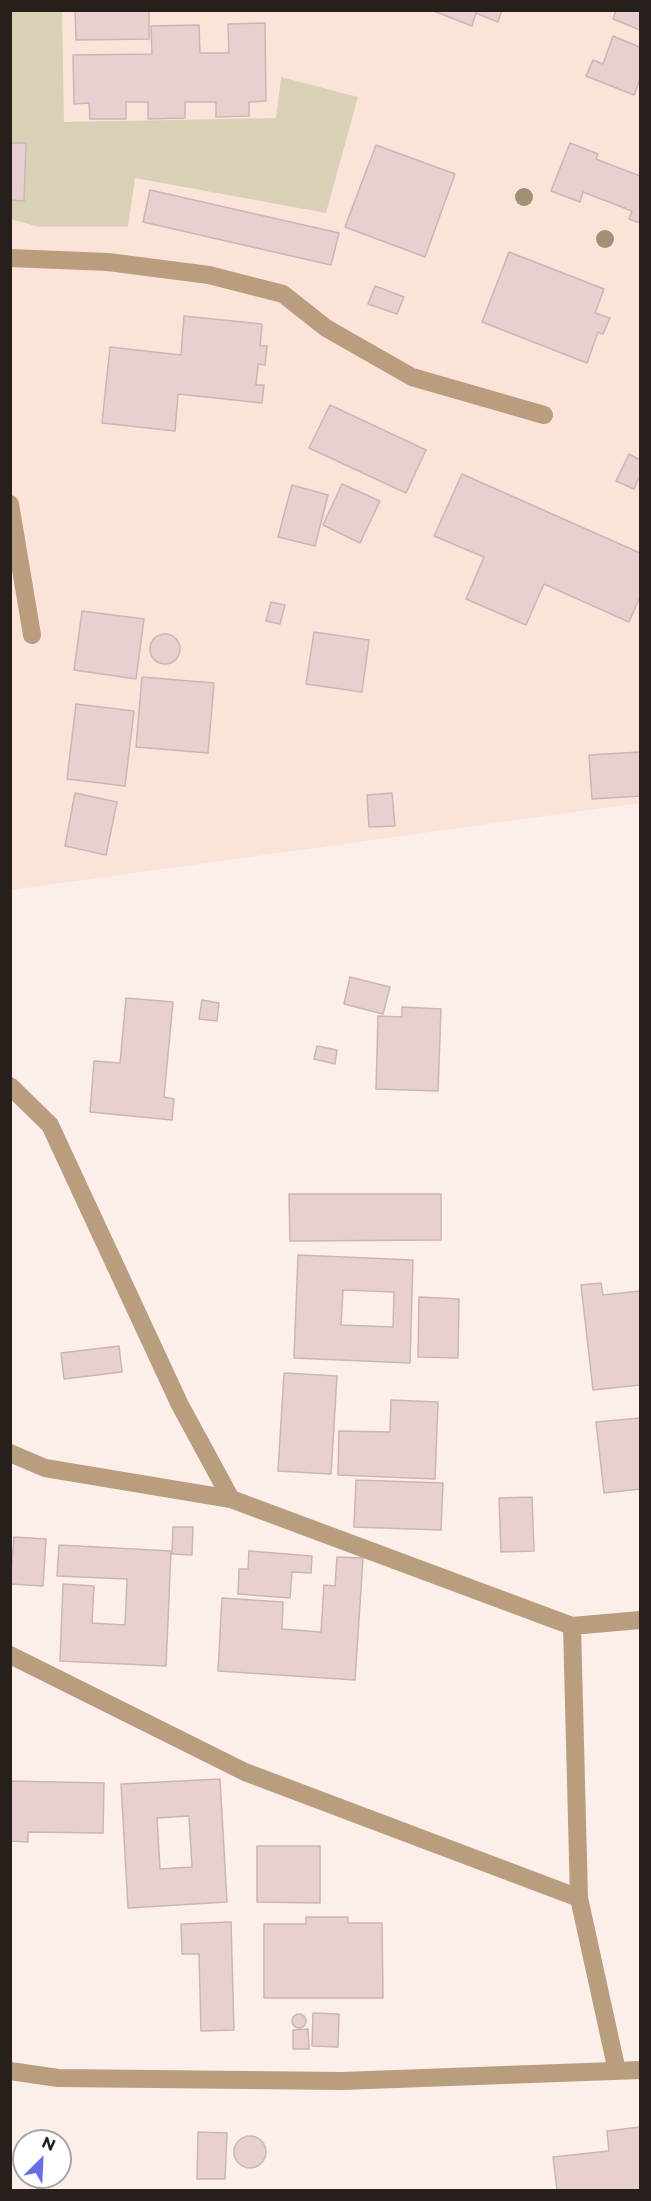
<!DOCTYPE html>
<style>
body{margin:0}
#map{position:relative;width:651px;height:2201px;overflow:hidden;background:#fceee9;font-family:Montserrat,sans-serif}
canvas{display:block}
.frame{position:absolute;inset:0;border:12px solid #271f1c;pointer-events:none}
.north{position:absolute;left:12px;top:2129px;width:60px;height:60px;box-sizing:border-box;background:#fff;border:2px solid #a9a5a4;border-radius:50%;rotate:24deg;font-size:16px;font-weight:700;line-height:24px;text-align:center;color:#271f1c}
.north::after{content:'';display:block;margin:auto;width:21px;height:27px;background:#666de6;clip-path:polygon(50% 0,100% 100%,50% 72%,0 100%)}
</style>
<div id="map">
<canvas width="651" height="2201"></canvas>
<div class="frame"></div>
<div class="north">N</div>
</div>
<script>
const context = document.querySelector('canvas').getContext('2d');
context.lineJoin = 'round';
function fillPath(path, color) {
  context.fillStyle = color;
  context.fill(path, 'evenodd');
}
function toPath(rows) {
  const path = new Path2D();
  for (const r of rows) {
    if (r.length === 3) {
      path.moveTo(r[0] + r[2], r[1]);
      path.arc(r[0], r[1], r[2], 0, 2 * Math.PI);
      continue;
    }
    path.moveTo(r[0], r[1]);
    for (let i = 2; i < r.length; i += 2) path.lineTo(r[i], r[i + 1]);
  }
  return path;
}
function strokePath(path, color, width, dash) {
  context.strokeStyle = color;
  context.lineWidth = width;
  context.lineCap = dash ? 'butt' : 'round';
  context.setLineDash(dash || []);
  context.stroke(path);
}
const built = toPath([
 [10,11,640,11,640,803,11,890]
]);
const green = toPath([
 [10,11,62,11,64,122,276,118,281,77,358,97,326,213,135,178,128,227,39,227,11,219]
]);
const building = toPath([
 [75,10,149,10,149,39,76,40,75,10],
 [431,10,502,10,498,22,476,13,472,26,431,10],
 [616,10,640,10,640,30,613,19,616,10],
 [265,23,266,101,249,102,249,116,216,117,216,102,185,102,185,118,148,119,148,102,126,102,126,119,90,119,89,103,74,104,73,55,152,54,151,26,199,25,200,53,229,53,228,24,265,23],
 [613,36,640,47,640,79,634,95,586,76,593,60,603,64,613,36],
 [10,143,26,143,24,201,10,200,10,143],
 [570,143,598,154,596,159,640,176,640,223,629,219,632,211,583,192,580,202,551,191,570,143],
 [376,145,455,174,425,257,345,227,376,145],
 [150,190,339,233,331,265,143,222,150,190],
 [509,252,604,289,595,313,610,318,603,334,598,332,587,363,482,322,509,252],
 [375,286,404,297,397,314,368,304,375,286],
 [184,316,262,324,260,346,267,346,265,365,258,364,256,385,264,385,262,403,178,394,175,431,102,423,110,347,181,355,184,316],
 [330,405,426,450,406,493,309,448,330,405],
 [629,454,640,460,640,475,634,489,616,481,629,454],
 [462,474,640,553,640,597,629,622,544,584,526,625,466,599,484,557,434,536,462,474],
 [342,484,380,501,360,543,323,525,342,484],
 [292,485,328,495,315,546,278,537,292,485],
 [271,602,285,605,280,624,266,621,271,602],
 [82,611,144,619,136,679,74,670,82,611],
 [314,632,369,640,362,692,306,684,314,632],
 [165,649,15],
 [142,677,214,683,208,753,136,747,142,677],
 [76,704,134,711,125,786,67,779,76,704],
 [640,752,640,796,592,799,589,755,640,752],
 [75,793,117,802,106,855,65,846,75,793],
 [392,793,395,826,369,827,367,795,392,793],
 [350,977,390,987,383,1014,344,1004,350,977],
 [126,998,173,1002,164,1097,174,1099,172,1120,90,1112,94,1061,120,1063,126,998],
 [202,1000,219,1003,217,1021,199,1019,202,1000],
 [402,1007,441,1009,438,1091,376,1089,378,1016,402,1017,402,1007],
 [317,1046,337,1050,335,1064,314,1059,317,1046],
 [289,1194,441,1194,441,1240,290,1241,289,1194],
 [298,1255,413,1260,410,1363,294,1358,298,1255],
 [343,1290,394,1292,393,1327,341,1325,343,1290],
 [601,1283,603,1295,640,1291,640,1385,593,1390,581,1285,601,1283],
 [419,1297,459,1299,458,1358,418,1357,419,1297],
 [119,1346,122,1372,64,1379,61,1353,119,1346],
 [284,1373,337,1376,331,1474,278,1471,284,1373],
 [391,1400,438,1402,435,1479,338,1475,339,1431,390,1432,391,1400],
 [640,1418,640,1489,604,1493,596,1422,640,1418],
 [356,1480,443,1483,441,1530,354,1527,356,1480],
 [532,1497,534,1551,501,1552,499,1498,532,1497],
 [173,1527,193,1527,192,1555,172,1554,173,1527],
 [14,1537,46,1539,43,1586,10,1584,14,1537],
 [59,1545,171,1551,166,1666,60,1661,63,1584,94,1586,92,1623,125,1625,127,1579,57,1576,59,1545],
 [249,1551,312,1556,311,1573,292,1572,290,1598,238,1594,239,1569,248,1569,249,1551],
 [337,1557,363,1558,355,1680,218,1671,222,1598,283,1602,282,1629,321,1632,324,1585,335,1586,337,1557],
 [220,1779,227,1902,128,1908,121,1784,220,1779],
 [189,1816,192,1867,160,1869,157,1818,189,1816],
 [10,1781,104,1783,103,1833,28,1832,28,1842,10,1841,10,1781],
 [257,1846,320,1846,320,1903,257,1902,257,1846],
 [306,1917,348,1917,348,1923,382,1923,383,1998,264,1998,264,1924,306,1924,306,1917],
 [231,1922,234,2030,201,2031,199,1954,182,1954,181,1924,231,1922],
 [313,2013,339,2014,338,2047,312,2046,313,2013],
 [299,2021,7],
 [308,2029,309,2049,293,2049,293,2030,308,2029],
 [640,2127,640,2190,557,2190,553,2157,609,2151,607,2131,640,2127],
 [198,2132,227,2133,225,2179,197,2179,198,2132],
 [250,2152,16]
]);
const minor = toPath([
 [10,258,108,262,209,275,283,294,326,328,412,377,544,415],
 [10,504,32,635],
 [10,1086,50,1125,180,1405,231,1499,572,1626,640,1620],
 [10,1453,45,1468,231,1499],
 [572,1626,579,1898],
 [10,1655,245,1772,579,1898,617,2071],
 [10,2071,58,2078,342,2081,640,2070]
]);
const trees = [
 [524,197],
 [605,239]
];
fillPath(built, '#fce3d9');
fillPath(green, '#d9d1b6');
fillPath(building, '#e9d0d0');
strokePath(building, '#cdb5b5', 1.5);
strokePath(minor, '#b99d7f', 18);
context.fillStyle = '#9f9173';
for (const [x, y] of trees) {
  context.beginPath();
  context.arc(x, y, 9, 0, 2 * Math.PI);
  context.fill();
}
</script>
